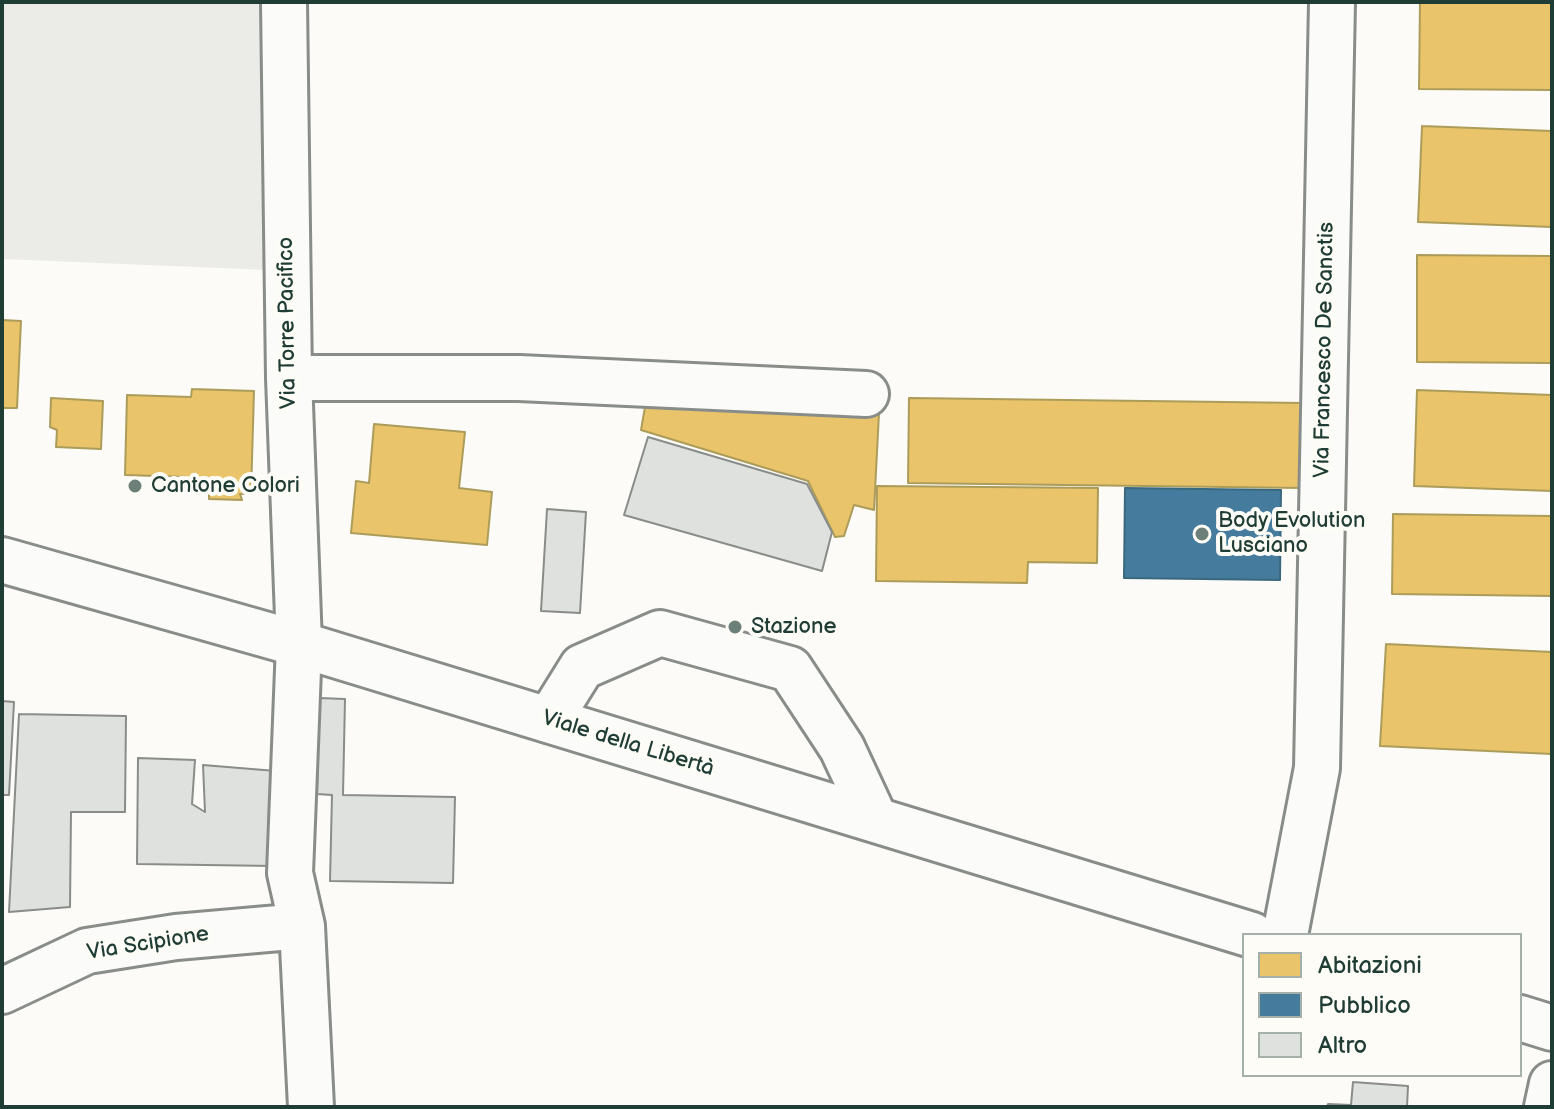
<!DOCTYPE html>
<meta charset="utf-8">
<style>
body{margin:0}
#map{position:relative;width:1554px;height:1109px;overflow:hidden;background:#fcfbf8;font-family:"Balsamiq Sans",sans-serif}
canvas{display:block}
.frame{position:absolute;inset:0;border:4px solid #1f3d34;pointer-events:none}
.legend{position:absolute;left:1242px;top:933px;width:280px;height:144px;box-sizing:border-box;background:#fdfcf7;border:2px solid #a4b0a9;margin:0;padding:10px 14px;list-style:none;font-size:24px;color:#1f3d34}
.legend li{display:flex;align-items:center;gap:16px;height:40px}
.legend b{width:40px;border:2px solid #a4b0a9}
</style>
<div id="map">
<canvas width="1554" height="1109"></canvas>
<div class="frame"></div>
<ul class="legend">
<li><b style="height:22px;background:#e9c46a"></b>Abitazioni</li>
<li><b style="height:22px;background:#457b9d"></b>Pubblico</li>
<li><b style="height:22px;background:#dfe1de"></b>Altro</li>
</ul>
</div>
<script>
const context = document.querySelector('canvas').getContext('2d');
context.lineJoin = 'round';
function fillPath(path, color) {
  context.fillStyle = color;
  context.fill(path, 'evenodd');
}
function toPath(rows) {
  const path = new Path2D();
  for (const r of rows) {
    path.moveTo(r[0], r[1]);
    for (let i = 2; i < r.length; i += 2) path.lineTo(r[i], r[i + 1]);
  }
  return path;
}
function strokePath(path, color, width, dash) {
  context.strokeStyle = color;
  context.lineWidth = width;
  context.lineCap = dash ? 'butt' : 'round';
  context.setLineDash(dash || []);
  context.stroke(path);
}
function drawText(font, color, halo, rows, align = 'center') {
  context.font = font + ' "Balsamiq Sans",sans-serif';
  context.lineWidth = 8;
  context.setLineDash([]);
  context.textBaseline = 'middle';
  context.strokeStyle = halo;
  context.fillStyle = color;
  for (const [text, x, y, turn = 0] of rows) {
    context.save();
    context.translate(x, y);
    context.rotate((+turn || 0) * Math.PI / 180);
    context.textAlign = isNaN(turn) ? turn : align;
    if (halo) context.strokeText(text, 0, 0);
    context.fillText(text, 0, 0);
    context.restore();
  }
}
const green = toPath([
 [2,2,260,2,267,270,2,259]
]);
const homes = toPath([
 [1420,2,1552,2,1552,90,1419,89,1420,2],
 [1422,126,1552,131,1552,227,1418,222,1422,126],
 [1417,255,1552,256,1552,363,1417,362,1417,255],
 [2,320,21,321,17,408,2,408,2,320],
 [192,389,254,391,251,494,240,494,242,500,209,499,209,489,187,488,187,477,125,475,127,395,191,397,192,389],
 [1417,390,1552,395,1552,491,1414,486,1417,390],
 [51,398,103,401,101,449,56,447,57,430,50,427,51,398],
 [909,398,1304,403,1303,488,908,483,909,398],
 [645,407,879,413,874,510,854,505,844,536,835,537,808,481,641,430,645,407],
 [374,424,465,432,459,488,492,492,487,545,351,533,356,481,369,483,374,424],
 [877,486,1098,488,1097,563,1028,562,1027,583,876,581,877,486],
 [1393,514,1552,516,1552,596,1392,594,1393,514],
 [1386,644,1552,652,1552,754,1380,746,1386,644]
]);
const public = toPath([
 [1125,488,1281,490,1280,580,1124,578,1125,488]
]);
const building = toPath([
 [648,437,807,484,832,532,822,571,624,515,648,437],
 [547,509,586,512,580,613,541,611,547,509],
 [319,698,345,699,343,795,455,797,453,883,330,881,332,795,317,794,319,698],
 [2,701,14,702,9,795,2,795,2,701],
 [19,714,126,716,125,812,71,812,70,907,9,912,19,714],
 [138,758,195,760,192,804,205,812,203,765,276,771,274,866,137,864,138,758],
 [1353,1082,1408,1086,1407,1107,1327,1107,1328,1104,1351,1105,1353,1082]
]);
const minor = toPath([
 [284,2,289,378,299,644,290,873,302,926,311,1107],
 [289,378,519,378,866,394],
 [549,720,582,667,660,633,790,669,842,748,875,819],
 [1285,935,1317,768,1332,2],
 [2,991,87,951,176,937,302,926],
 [1547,1107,1552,1084]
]);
const major = toPath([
 [2,560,299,644,1252,935],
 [1520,1018,1552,1028]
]);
const markers = [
 [135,486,8,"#6c8079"],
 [1202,534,8,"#6c8079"],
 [735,627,8,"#6c8079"]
];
const streetNames = [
 ["Via Torre Pacifico",288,323,-91],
 ["Via Francesco De Sanctis",1325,350,-89],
 ["Viale della Libertà",628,744,17],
 ["Via Scipione",148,944,-9]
];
const poiNames = [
 ["Cantone Colori",151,486],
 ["Body Evolution",1218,521],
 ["Lusciano",1218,546],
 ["Stazione",751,627]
];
fillPath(green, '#ebece8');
fillPath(homes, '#e9c46a');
strokePath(homes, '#ac9c5a', 2);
fillPath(public, '#457b9d');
strokePath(public, '#3a687e', 2);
fillPath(building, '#dfe1de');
strokePath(building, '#888d8a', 2);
strokePath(minor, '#888d8a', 50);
strokePath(major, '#888d8a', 50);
strokePath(minor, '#fbfbf9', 44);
strokePath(major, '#fbfbf9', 44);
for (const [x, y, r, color] of markers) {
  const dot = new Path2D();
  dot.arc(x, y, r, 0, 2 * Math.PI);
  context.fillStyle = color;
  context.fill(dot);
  strokePath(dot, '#fdfcf7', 3);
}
drawText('22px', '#1f3d34', '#fdfcf7', streetNames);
drawText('22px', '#1f3d34', '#fdfcf7', poiNames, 'left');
</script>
